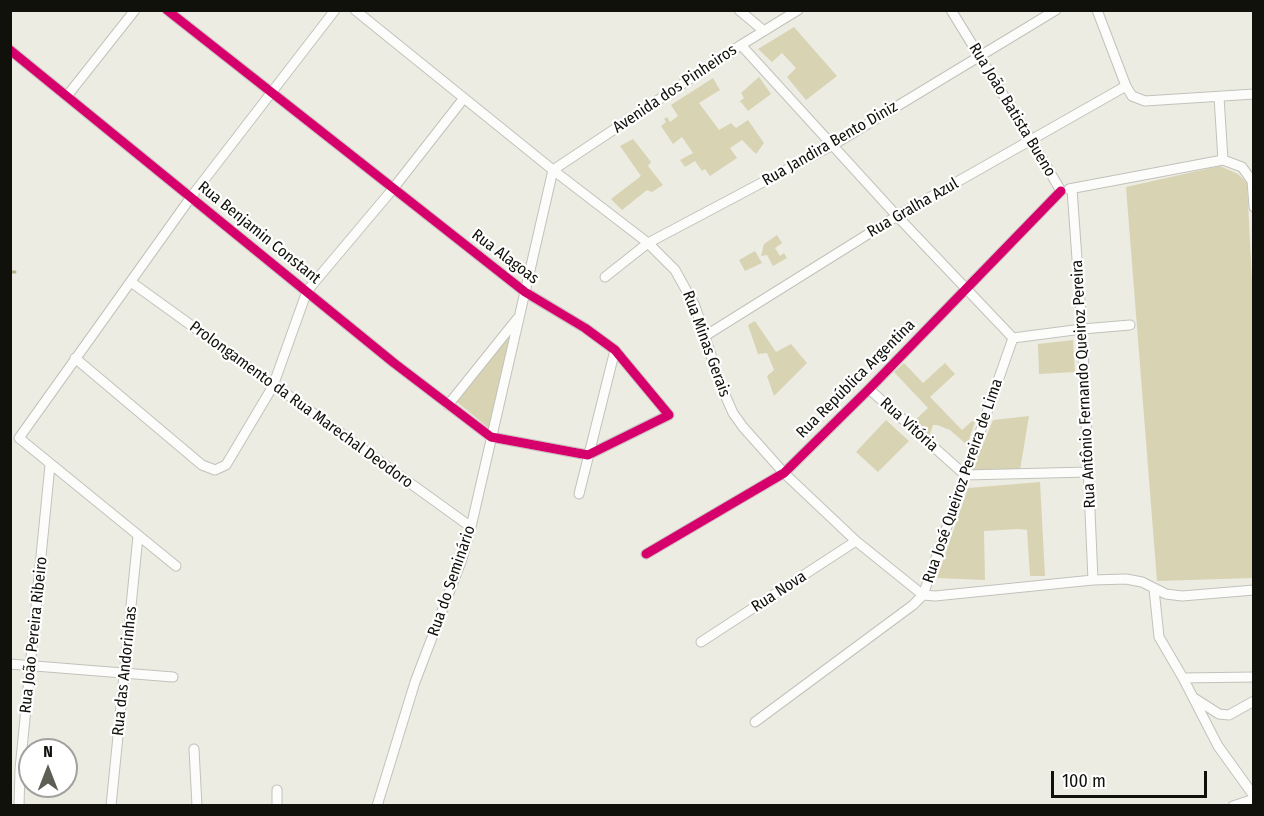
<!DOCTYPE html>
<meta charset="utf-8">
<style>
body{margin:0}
#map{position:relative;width:1264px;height:816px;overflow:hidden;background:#edece3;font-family:"Fira Sans Condensed",sans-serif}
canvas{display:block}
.frame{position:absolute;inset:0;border:12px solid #11110b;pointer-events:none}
.north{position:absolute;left:18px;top:738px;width:60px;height:60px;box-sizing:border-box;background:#fff;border:2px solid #a0a09d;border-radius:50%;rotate:0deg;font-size:16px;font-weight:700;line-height:24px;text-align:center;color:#11110b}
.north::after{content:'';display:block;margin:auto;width:21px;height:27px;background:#5e5e57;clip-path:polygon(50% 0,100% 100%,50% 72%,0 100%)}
.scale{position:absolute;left:1051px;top:771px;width:156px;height:27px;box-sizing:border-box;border:3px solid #11110b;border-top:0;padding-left:8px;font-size:18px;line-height:21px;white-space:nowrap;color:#11110b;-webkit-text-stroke:4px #fff;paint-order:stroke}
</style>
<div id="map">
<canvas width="1264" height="816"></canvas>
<div class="frame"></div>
<div class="north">N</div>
<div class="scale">100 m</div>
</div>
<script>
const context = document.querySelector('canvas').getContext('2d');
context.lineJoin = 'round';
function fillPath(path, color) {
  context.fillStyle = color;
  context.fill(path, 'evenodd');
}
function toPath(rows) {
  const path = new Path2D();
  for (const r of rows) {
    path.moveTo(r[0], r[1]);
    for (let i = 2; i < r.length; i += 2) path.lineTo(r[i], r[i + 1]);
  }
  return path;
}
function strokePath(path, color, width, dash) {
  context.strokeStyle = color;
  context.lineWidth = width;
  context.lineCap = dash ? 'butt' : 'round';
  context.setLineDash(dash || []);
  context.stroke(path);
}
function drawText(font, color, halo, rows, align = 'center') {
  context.font = font + ' "Fira Sans Condensed",sans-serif';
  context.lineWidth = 4.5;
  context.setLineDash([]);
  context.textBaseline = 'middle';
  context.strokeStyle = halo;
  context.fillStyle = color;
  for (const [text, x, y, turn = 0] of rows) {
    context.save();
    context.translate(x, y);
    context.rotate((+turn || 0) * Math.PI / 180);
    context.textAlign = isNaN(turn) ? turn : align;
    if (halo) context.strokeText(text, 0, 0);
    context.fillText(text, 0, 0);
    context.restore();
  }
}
const green = toPath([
 [794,27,837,76,806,100,787,77,796,68,782,53,772,62,758,49],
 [759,77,771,94,748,111,741,102,738,103,744,98,741,93],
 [713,78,720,90,699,103,719,130,731,123,736,128,748,120,764,143,756,154,742,140,730,148,737,158,710,176,705,169,702,171,695,161,685,167,680,160,693,153,682,137,673,144,661,126,666,122,664,119,667,117,670,122,678,116,671,105],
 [633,139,648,158,651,162,648,166,663,185,652,192,647,190,622,210,611,199,641,176,620,146],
 [1220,166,1238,174,1247,183,1254,321,1253,578,1157,581,1126,187],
 [777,235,782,243,775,248,780,256,784,253,787,258,773,266,767,255,761,256,764,244],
 [755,251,762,263,745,271,739,260],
 [755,321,776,352,791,344,807,363,774,396,767,376,774,370,767,353,758,354,748,325],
 [513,330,490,429,457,402],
 [1073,340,1075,372,1039,374,1038,344],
 [904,363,923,383,945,363,955,374,930,397,962,430,972,421,975,422,967,445,950,430,937,425,933,425,929,437,914,421,928,408,894,372],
 [1029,416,1020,470,972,471,993,420],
 [886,420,909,441,878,472,856,452],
 [1040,482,1045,576,1030,576,1027,530,1018,529,984,531,985,580,937,578,968,488]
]);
const stream = toPath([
 [10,272,15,272]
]);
const street = toPath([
 [355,10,553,170,648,243,675,270,695,306,721,386,733,413,743,427,784,473,856,541,923,595,935,596,1093,580,1126,579,1142,582,1166,594,1182,596,1254,590],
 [739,10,764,31],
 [951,10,1031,140,1061,191],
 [1097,10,1126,86,1132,96,1145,101,1254,94],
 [741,45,897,216,1013,338,1082,329,1130,325],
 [10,50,394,363,491,437,588,455,669,415,615,350,585,328,525,292,167,10],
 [67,96,135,10],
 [1219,97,1223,160],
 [1223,160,1242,167,1252,181,1254,207],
 [553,170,741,45,798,10],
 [1069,189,1223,160],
 [1072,189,1082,329,1093,580],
 [605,277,648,243,833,145,1056,10],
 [131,282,471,527],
 [705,336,897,216,1126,86],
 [75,358,202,465,215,470,226,465,273,386,307,291,392,190,464,98],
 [869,389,965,475,1089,472],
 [448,405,517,319],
 [19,438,191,197,335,10],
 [19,438,176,566],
 [579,494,615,350],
 [646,554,784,473,869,389,1061,191],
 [1154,589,1159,637,1183,678,1218,746,1254,796],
 [701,642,856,541],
 [10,664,173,677],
 [1183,678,1254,677],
 [1194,698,1219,714,1229,715,1254,701],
 [755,722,913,605,923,595,1013,338],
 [194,749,197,806],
 [277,790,277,806],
 [19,806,20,769,50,465],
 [111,806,138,536],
 [377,806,415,682,462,559,471,527,553,170],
 [1233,806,1254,799]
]);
const cycleway = toPath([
 [10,50,394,363,491,437,588,455,669,415,615,350,585,328,525,292,167,10],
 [646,554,784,473,869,389,1061,191]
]);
const streetNames = [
 ["Avenida dos Pinheiros",675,89,-34],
 ["Rua João Batista Bueno",1012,110,59],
 ["Rua Jandira Bento Diniz",830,144,-30],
 ["Rua Gralha Azul",913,208,-30],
 ["Rua Benjamin Constant",259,233,39],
 ["Rua Alagoas",505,257,37],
 ["Rua Minas Gerais",706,344,70],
 ["Rua República Argentina",856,379,-45],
 ["Rua Antônio Fernando Queiroz Pereira",1084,384,-93],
 ["Prolongamento da Rua Marechal Deodoro",301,405,36],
 ["Rua Vitória",909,425,42],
 ["Rua José Queiroz Pereira de Lima",963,481,-71],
 ["Rua do Seminário",452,581,-71],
 ["Rua Nova",779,592,-33],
 ["Rua João Pereira Ribeiro",34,635,-84],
 ["Rua das Andorinhas",125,671,-84]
];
fillPath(green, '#d7d3b3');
strokePath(stream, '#b9b48e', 3);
strokePath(street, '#c2c2bb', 11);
strokePath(street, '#fcfcfb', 9);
strokePath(cycleway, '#d6006c', 9);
drawText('16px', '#11110b', '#fff', streetNames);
</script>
